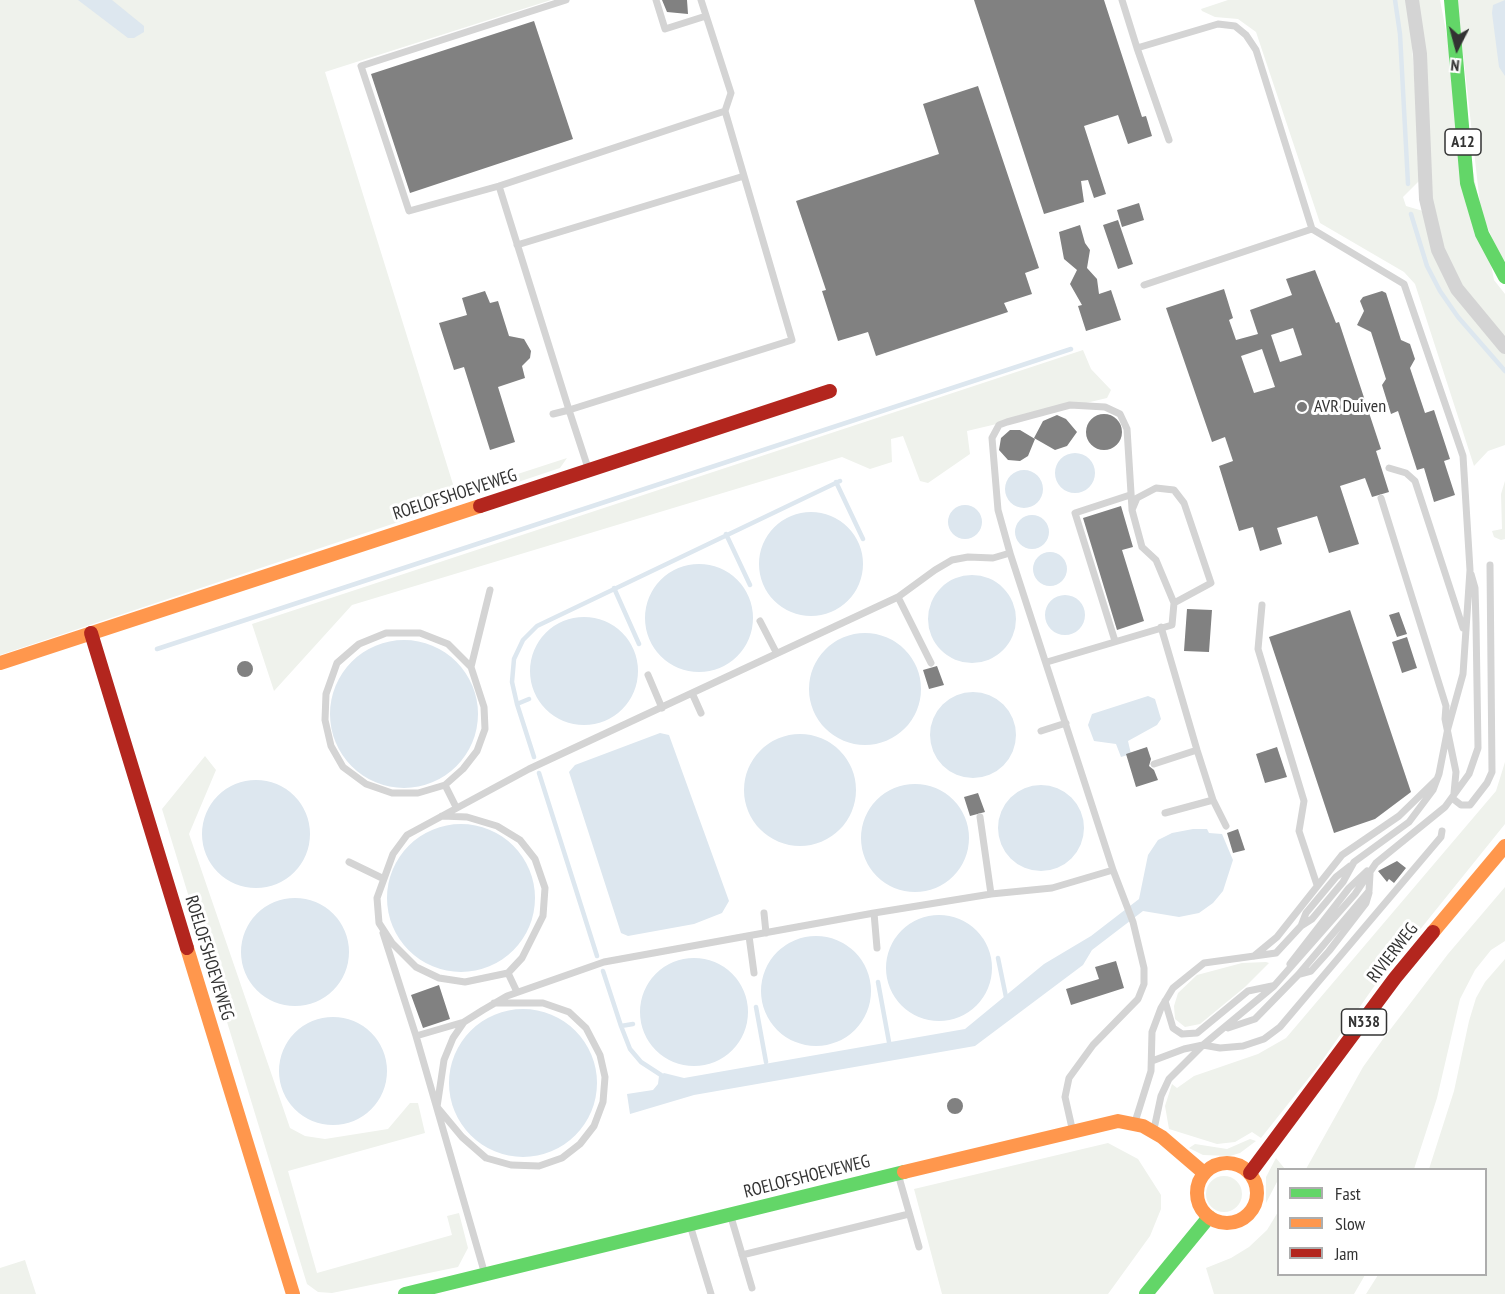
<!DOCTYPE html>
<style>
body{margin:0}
#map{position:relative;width:1505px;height:1294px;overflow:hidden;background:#fff;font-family:"PT Sans Narrow",sans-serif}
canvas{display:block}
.legend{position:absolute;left:1277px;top:1168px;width:210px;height:108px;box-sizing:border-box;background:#fff;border:2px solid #adadad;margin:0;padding:8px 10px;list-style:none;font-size:18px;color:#333}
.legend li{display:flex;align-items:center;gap:12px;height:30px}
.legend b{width:30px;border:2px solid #adadad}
.north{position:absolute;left:1427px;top:18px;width:60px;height:60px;-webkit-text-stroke:4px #fff;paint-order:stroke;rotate:186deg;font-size:16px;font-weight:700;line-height:24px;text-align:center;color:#333}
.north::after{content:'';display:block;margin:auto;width:21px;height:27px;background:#333;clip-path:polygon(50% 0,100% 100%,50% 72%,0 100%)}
</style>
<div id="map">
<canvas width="1505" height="1294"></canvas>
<ul class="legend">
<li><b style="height:8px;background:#63d668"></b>Fast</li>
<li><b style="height:8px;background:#ff974d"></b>Slow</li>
<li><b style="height:8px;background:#b3261e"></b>Jam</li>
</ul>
<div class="north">N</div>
</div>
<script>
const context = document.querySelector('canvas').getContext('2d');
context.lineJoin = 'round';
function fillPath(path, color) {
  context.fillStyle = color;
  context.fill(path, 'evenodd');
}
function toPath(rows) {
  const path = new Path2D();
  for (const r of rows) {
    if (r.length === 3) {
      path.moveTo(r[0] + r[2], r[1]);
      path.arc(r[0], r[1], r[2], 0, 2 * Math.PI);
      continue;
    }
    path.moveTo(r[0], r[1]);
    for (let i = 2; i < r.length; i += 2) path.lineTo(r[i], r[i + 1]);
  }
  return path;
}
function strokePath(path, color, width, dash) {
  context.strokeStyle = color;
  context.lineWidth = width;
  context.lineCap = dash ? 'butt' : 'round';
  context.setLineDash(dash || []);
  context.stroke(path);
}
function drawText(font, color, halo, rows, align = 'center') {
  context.font = font + ' "PT Sans Narrow",sans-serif';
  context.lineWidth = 6;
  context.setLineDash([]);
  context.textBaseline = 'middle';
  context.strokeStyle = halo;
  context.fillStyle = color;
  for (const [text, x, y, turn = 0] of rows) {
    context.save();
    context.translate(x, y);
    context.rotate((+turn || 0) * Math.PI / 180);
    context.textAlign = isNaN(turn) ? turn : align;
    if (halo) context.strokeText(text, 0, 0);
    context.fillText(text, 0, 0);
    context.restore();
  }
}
const green = toPath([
 [0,0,551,0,325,72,456,494,567,458,560,468,0,655],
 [1228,0,1409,0,1421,179,1403,197,1406,206,1423,211,1432,241,1505,352,1505,445,1488,451,1474,466,1415,284,1404,272,1320,223,1256,32,1238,19,1215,17,1202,11,1201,9],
 [1415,0,1440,0,1494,280,1505,294,1505,343,1457,283,1433,218],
 [1457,0,1505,0,1505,266,1481,213],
 [1083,350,1091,369,1111,390,1107,398,967,431,970,454,928,483,920,481,903,436,891,439,892,462,870,469,842,457,352,605,274,691,252,624],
 [1505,481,1505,539,1501,540,1494,537,1492,531,1502,529,1501,494],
 [205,756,216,770,189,834,290,1128,305,1136,325,1139,388,1129,410,1103,418,1103,425,1133,288,1171,317,1273,452,1235,447,1216,459,1213,468,1248,458,1267,332,1293,318,1292,307,1284,162,809],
 [1505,762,1505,824,1373,988,1319,1065,1261,1138,1252,1132,1235,1142,1217,1144,1169,1129,1165,1106,1172,1084,1177,1088,1194,1076,1258,1054,1286,1038,1496,791],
 [1505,887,1505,941,1491,950,1475,970,1460,999,1437,1098,1414,1169,1306,1169,1363,1067,1383,1039,1448,954],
 [1505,959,1505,1294,1366,1294,1378,1275,1486,1274,1486,1170,1429,1169,1454,1091,1469,1021,1476,998,1485,982],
 [1266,962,1269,963,1245,987,1200,1024,1185,1027,1175,1019,1174,1006,1178,993,1197,975,1242,963],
 [1250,1139,1256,1141,1240,1153,1230,1156,1203,1155,1189,1148,1195,1144,1227,1149],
 [1108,1143,1138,1159,1161,1195,1161,1209,1150,1236,1108,1294,942,1294,914,1189],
 [1276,1158,1285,1169,1278,1170,1278,1180,1266,1203,1266,1177],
 [1224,1194,18],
 [1278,1212,1278,1274,1365,1275,1354,1294,1214,1294,1206,1268,1231,1258,1249,1247,1267,1230],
 [25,1260,36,1294,0,1294,0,1268]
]);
const water = toPath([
 [78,0,112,0,144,26,144,32,134,38,128,38],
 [1505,0,1505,76,1499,67,1492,13,1493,5],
 [1075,473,20],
 [1024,489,19],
 [965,522,17],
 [811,564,52],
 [1032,532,17],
 [1050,569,17],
 [699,618,54],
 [972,619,44],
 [1065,615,20],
 [584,671,54],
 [865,689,56],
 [404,714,74],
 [973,735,43],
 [1148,696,1155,699,1161,719,1157,725,1128,741,1131,754,1121,757,1116,744,1094,741,1088,725,1092,714],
 [660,733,669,735,729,901,722,913,694,924,628,936,621,933,569,772,575,765],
 [800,790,56],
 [256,834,54],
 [915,838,54],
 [1041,828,43],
 [461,898,74],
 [1193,829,1207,829,1209,833,1222,834,1233,860,1223,891,1213,903,1199,913,1179,917,1143,911,1092,950,1083,965,975,1046,694,1095,630,1114,627,1094,653,1090,658,1084,659,1076,664,1073,684,1078,965,1029,1044,964,1091,936,1139,899,1148,855,1158,840,1172,833],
 [295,952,54],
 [939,968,53],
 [816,991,55],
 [694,1012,54],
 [523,1083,74],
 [333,1071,54]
]);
const stream = toPath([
 [1395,0,1400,34,1408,184],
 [1411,214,1427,266,1440,291,1458,317,1505,371],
 [836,482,863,539],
 [726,534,750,585],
 [614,588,639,644],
 [157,649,1071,349],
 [529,699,517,704,512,682,514,659,523,640,537,626,840,481],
 [517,704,534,757],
 [539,773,597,956],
 [998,958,1006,997],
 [603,971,621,1026,633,1024],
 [878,982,889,1042],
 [756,1007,766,1062],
 [621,1026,630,1049,641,1062,661,1075]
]);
const building = toPath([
 [662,0,687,0,688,14,667,12],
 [974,0,1104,0,1142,117,1146,116,1152,136,1128,144,1118,115,1084,126,1106,194,1094,198,1088,180,1081,181,1084,202,1044,214],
 [534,21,573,139,410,193,371,74],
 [978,86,1039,268,1025,273,1032,294,1004,303,1008,312,876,356,868,332,838,341,822,291,826,290,796,201,939,154,923,104],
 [1139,203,1144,220,1122,227,1117,210],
 [1118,220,1133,264,1118,269,1103,225],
 [1080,225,1085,243,1090,250,1087,268,1097,279,1099,294,1111,290,1121,320,1086,331,1078,306,1082,305,1070,284,1077,270,1064,259,1059,232],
 [1315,270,1336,323,1339,322,1381,449,1376,451,1389,492,1372,497,1365,478,1340,486,1359,544,1329,553,1317,516,1277,528,1282,544,1260,551,1253,527,1239,531,1219,466,1233,461,1225,437,1212,442,1166,308,1224,289,1233,318,1229,320,1236,340,1258,334,1250,310,1292,295,1286,279],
 [1293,328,1302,355,1280,362,1271,335],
 [1262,349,1275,387,1254,393,1241,356],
 [485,291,490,303,498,301,509,336,524,339,531,351,530,358,522,366,525,378,498,387,515,442,490,450,464,367,454,370,439,323,467,315,462,298],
 [1382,291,1386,293,1401,340,1410,344,1415,359,1410,368,1425,413,1434,410,1450,459,1444,461,1455,495,1434,502,1424,468,1417,470,1398,411,1391,414,1382,385,1386,379,1371,332,1357,325,1364,311,1360,301,1363,297],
 [1104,432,18],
 [1057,415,1066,419,1077,432,1067,446,1055,450,1034,438,1043,421],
 [1010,430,1020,430,1035,439,1028,456,1020,461,1008,460,999,450,1001,438],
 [1121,506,1133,547,1122,550,1144,621,1117,630,1083,518],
 [1187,609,1212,610,1209,652,1184,651],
 [1350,610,1411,792,1375,819,1334,833,1269,637],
 [1399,612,1407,634,1397,637,1389,615],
 [1407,637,1417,668,1402,673,1392,642],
 [245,669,8],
 [937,666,944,685,929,689,923,670],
 [1147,747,1151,759,1149,766,1154,770,1158,780,1136,787,1126,754],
 [1277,747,1287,777,1265,783,1256,754],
 [978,793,985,812,970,816,964,797],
 [1238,829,1245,850,1233,853,1227,833],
 [1397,861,1406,868,1394,883,1389,879,1387,882,1378,871],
 [1116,961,1124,988,1071,1005,1066,989,1099,979,1095,967],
 [439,985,450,1019,423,1028,411,995],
 [955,1106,8]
]);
const lane = toPath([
 [566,0,361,66,409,211,499,186,725,111,792,340,569,410,588,468],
 [656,0,665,29,706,16],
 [701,0,731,93,725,111],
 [1122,0,1137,48],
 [1169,140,1137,48,1218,24,1235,26,1246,35,1256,50,1312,229,1404,284,1463,456,1470,570,1463,674,1448,728,1439,774,1433,790,1409,822,1354,862,1343,882,1312,919,1301,926],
 [499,186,569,410,553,414],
 [517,245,744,176],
 [1144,285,1312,229],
 [1389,468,1406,473,1415,481,1463,628],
 [1381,498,1446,706,1445,719,1456,772,1454,793],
 [1010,553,998,510,992,438,999,425,1007,422,1070,405,1105,407,1120,414,1127,429,1132,509],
 [898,597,931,663],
 [1262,605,1258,649,1304,801,1299,831,1317,885],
 [760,621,776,652],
 [1161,627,1197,750,1213,800,1226,826],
 [1115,641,1075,513,1130,495],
 [1047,662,1172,625,1174,603,1211,583,1184,503,1174,490,1156,488,1137,498,1132,510,1142,547,1156,560,1174,603],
 [471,667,490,590],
 [648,675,662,708],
 [692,693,701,713],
 [1041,731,1066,723],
 [1154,764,1197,750],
 [445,785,463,769,477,751,485,729,484,707,471,667,448,644,420,633,386,633,359,644,337,663,326,694,325,720,331,746,343,767,366,784,392,793,418,793,445,785,456,807],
 [1452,798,1461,805,1470,805,1487,783,1492,772,1490,565],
 [1165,813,1213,800],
 [442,816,467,817,497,826,520,840,535,859,545,888,543,916,522,958,508,973],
 [980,817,991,894],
 [349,862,382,878],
 [764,913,766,933],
 [383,933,416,1036],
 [749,936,754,973],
 [877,948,874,913,991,894,1052,888,1113,870,1133,922,1144,968,1144,984,1138,999,1093,1045,1069,1078,1065,1097,1072,1128],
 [1254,956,1277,937,1342,855,1399,816,1436,780],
 [1290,964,1349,888,1367,871],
 [1300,974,1311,971,1329,951,1366,903,1369,893],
 [517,992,508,973,465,982,439,978,416,967,392,943,379,923,377,898,393,854,407,835,529,769,898,597,935,570,952,560,968,557,993,558,1010,553,1113,870],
 [1165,1001,1173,1028,1182,1034,1197,1033,1248,991,1272,986],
 [494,1003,543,1003,569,1012,586,1028,600,1055,605,1077,603,1102,594,1126,580,1144,562,1158,539,1166,511,1165,486,1158,462,1137,437,1107,444,1060,453,1038,464,1022,483,1010,507,996,604,962,874,913],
 [464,1022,416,1036,484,1271],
 [1228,1028,1255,1019,1298,975,1369,891,1370,874],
 [1152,1061,1184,1049,1203,1045,1220,1048,1243,1046,1264,1039,1280,1027,1441,837,1442,831],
 [1135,1122,1151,1071,1152,1032,1161,1008,1173,988,1204,963,1276,953,1301,926,1306,913,1336,877,1350,866],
 [1154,1129,1161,1096,1169,1079,1203,1045,1274,986,1355,894,1376,863,1445,807,1469,774,1478,748,1476,623,1475,588,1471,574],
 [898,1174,919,1247],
 [731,1217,752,1288],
 [690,1225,711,1294],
 [742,1255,909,1214]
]);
const street = toPath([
 [1412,0,1420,54,1426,199,1438,250,1457,289,1505,347]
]);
const fast = toPath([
 [1451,0,1467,183,1482,234,1505,277],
 [405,1294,904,1172],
 [1146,1294,1209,1217]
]);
const slow = toPath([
 [0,663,480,506],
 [1433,932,1505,846],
 [187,948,293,1294],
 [1227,1193,30],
 [904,1172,1118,1121,1143,1126,1162,1137,1204,1173]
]);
const jam = toPath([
 [480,506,830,391],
 [91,633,187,948],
 [1250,1173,1395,978,1433,932]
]);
const markers = [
 [1302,407,6,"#7a7a7a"]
];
const shields = [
 [1463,142,36],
 [1364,1022,45]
];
const shieldNames = [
 ["A12",1463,142],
 ["N338",1364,1022]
];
const poiNames = [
 ["AVR Duiven",1314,407]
];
const streetNames = [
 ["ROELOFSHOEVEWEG",455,495,-18],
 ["RIVIERWEG",1393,953,-52],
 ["ROELOFSHOEVEWEG",209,958,73],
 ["ROELOFSHOEVEWEG",807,1177,-14]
];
fillPath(green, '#eff2ec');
fillPath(water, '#dde7ef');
strokePath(stream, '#dde7ef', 4.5);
fillPath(building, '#818181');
strokePath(lane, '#d4d4d4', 7);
strokePath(street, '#d4d4d4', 14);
strokePath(fast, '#63d668', 14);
strokePath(slow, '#ff974d', 14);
strokePath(jam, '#b3261e', 14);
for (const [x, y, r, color] of markers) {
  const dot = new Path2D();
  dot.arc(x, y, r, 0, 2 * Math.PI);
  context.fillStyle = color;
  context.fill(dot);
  strokePath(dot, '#fff', 2);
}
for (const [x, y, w] of shields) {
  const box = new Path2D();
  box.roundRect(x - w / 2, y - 13, w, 26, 4.5);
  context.fillStyle = '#fff';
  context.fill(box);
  strokePath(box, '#333', 1.5);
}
drawText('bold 16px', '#333', null, shieldNames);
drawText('18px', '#333', '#fff', poiNames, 'left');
drawText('18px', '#333', '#fff', streetNames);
</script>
